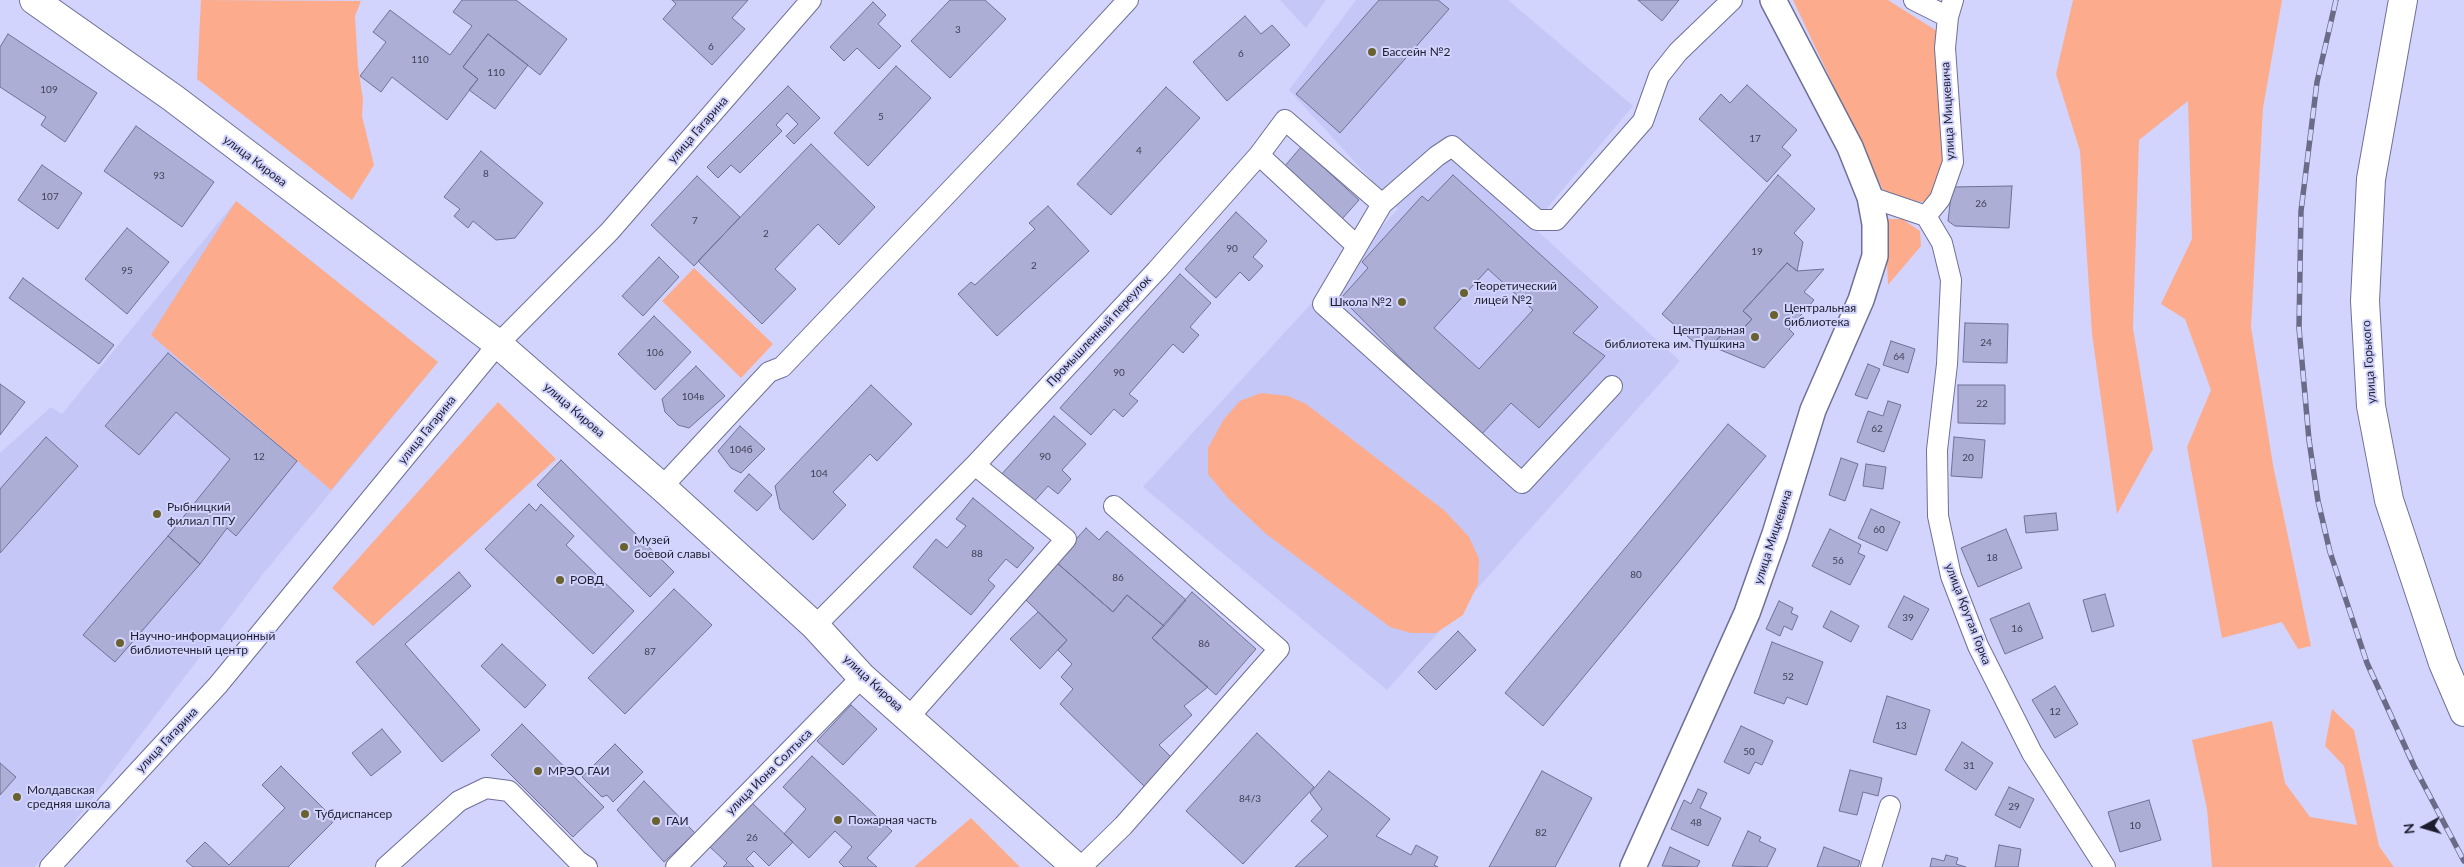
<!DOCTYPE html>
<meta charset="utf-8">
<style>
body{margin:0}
#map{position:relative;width:2464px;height:867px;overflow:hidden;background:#d2d4fe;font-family:Lato,sans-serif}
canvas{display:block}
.north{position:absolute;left:2399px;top:802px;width:50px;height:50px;-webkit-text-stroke:4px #d2d4fe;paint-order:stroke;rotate:264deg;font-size:14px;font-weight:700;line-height:20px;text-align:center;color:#1d1e2d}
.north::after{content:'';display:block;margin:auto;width:18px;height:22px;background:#1d1e2d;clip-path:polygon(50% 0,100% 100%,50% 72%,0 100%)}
</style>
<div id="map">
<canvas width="2464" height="867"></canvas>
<div class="north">N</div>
</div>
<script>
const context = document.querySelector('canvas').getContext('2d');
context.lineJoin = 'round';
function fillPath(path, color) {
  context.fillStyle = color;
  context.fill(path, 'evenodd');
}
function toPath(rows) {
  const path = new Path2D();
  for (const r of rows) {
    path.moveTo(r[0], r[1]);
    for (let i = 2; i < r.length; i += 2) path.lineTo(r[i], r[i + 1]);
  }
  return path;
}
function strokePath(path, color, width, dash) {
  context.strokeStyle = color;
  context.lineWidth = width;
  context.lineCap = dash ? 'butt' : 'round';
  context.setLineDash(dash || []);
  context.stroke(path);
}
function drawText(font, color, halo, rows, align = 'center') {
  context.font = font + ' Lato,sans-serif';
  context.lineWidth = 4;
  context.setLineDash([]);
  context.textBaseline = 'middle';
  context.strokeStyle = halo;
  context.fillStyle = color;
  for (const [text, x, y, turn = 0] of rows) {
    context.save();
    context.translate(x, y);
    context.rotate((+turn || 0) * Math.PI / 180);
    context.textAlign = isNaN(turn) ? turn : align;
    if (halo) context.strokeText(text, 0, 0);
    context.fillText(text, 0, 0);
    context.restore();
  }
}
const built = toPath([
 [1280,0,1326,0,1306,28],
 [1356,0,1508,0,1633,106,1532,226,1680,361,1387,690,1143,487,1398,209,1289,90],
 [236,201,438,362,263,574,69,829,34,867,0,867,0,453,51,407,62,414]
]);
const green = toPath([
 [201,0,361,1,355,16,358,67,363,100,362,116,374,165,352,200,197,79],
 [1793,0,1888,0,1940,33,1950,165,1934,199,1920,202,1884,192],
 [2073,0,2282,0,2263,108,2251,327,2273,465,2311,646,2298,649,2282,622,2222,638,2187,447,2211,390,2185,319,2161,304,2192,239,2188,101,2139,140,2133,328,2153,449,2117,514,2092,334,2080,151,2056,74],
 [236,201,438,362,331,490,151,335],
 [1885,219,1902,219,1920,231,1921,246,1888,285],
 [694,268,773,344,741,378,662,301],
 [1261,393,1288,396,1306,404,1445,511,1469,537,1479,559,1478,584,1463,615,1436,633,1411,633,1390,627,1265,533,1228,498,1208,474,1208,448,1224,419,1240,401],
 [498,402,556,459,373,626,332,588],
 [2332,709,2354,730,2379,846,2394,867,2212,867,2207,809,2192,740,2272,721,2285,783,2310,817,2357,825,2344,766,2325,746],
 [971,818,1020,867,914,867]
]);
const building = toPath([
 [462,0,516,0,567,39,540,75,488,34,463,67,478,79,447,120,392,77,381,92,360,76,386,42,373,32,390,10,450,55,472,26,453,12,462,0],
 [672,0,748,0,732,18,745,29,712,65,663,19,676,4,672,0],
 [950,0,985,0,1006,19,950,78,911,41,950,0],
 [1379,0,1438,0,1449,9,1340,133,1296,94,1379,0],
 [1638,0,1679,0,1662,21,1638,0],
 [873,2,886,15,878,24,901,46,879,69,857,48,844,61,830,47,873,2],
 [1245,16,1261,34,1272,25,1290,45,1227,101,1193,62,1245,16],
 [8,34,97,93,65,142,41,125,46,117,0,87,0,47,8,34],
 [488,34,528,65,495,109,469,90,478,79,463,67,488,34],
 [896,66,931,98,868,166,834,133,896,66],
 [1747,85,1797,130,1782,147,1791,155,1767,182,1699,119,1721,94,1730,103,1747,85],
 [788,86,820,118,794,144,786,136,798,124,787,113,776,125,782,131,740,173,731,165,718,178,707,167,788,86],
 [1166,87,1200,118,1111,215,1077,184,1166,87],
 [136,126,214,182,182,227,104,171,136,126],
 [811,144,875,207,839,245,818,224,793,250,775,269,796,289,762,324,698,261,811,144],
 [1301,147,1359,200,1342,219,1284,167,1301,147],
 [481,151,543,203,515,238,496,240,473,221,468,228,454,216,460,209,444,197,481,151],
 [42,165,82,193,58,229,18,200,42,165],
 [1453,175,1598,307,1573,333,1605,356,1539,428,1511,403,1479,437,1341,298,1368,268,1362,262,1422,196,1428,201,1453,175],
 [1488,269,1533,310,1479,369,1434,328,1488,269],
 [1778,175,1815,209,1794,233,1803,242,1797,271,1787,263,1743,311,1752,319,1737,335,1728,328,1711,346,1694,342,1662,314,1778,175],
 [697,176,740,217,694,266,651,225,697,176],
 [2012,186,2009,228,1955,226,1948,221,1952,187,2012,186],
 [1048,206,1089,251,997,336,958,294,971,282,975,285,1035,229,1029,223,1048,206],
 [1236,212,1267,241,1253,257,1263,266,1249,281,1240,272,1216,298,1185,269,1236,212],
 [127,228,169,262,127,314,85,279,127,228],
 [659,257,679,277,643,316,622,296,659,257],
 [1787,263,1797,271,1824,269,1804,292,1814,300,1789,329,1794,334,1764,368,1711,346,1728,328,1737,335,1752,319,1743,311,1787,263],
 [1180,274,1211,303,1190,327,1199,335,1183,353,1173,344,1129,394,1138,401,1123,417,1114,409,1091,435,1060,408,1180,274],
 [23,278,114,345,99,364,9,298,23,278],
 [654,316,691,352,655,390,618,354,654,316],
 [1965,323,2008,324,2007,363,1963,362,1965,323],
 [1891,341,1915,349,1908,373,1883,365,1891,341],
 [168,353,297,461,236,536,227,528,200,564,168,536,230,459,176,412,139,455,105,426,168,353],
 [1868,364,1880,369,1867,399,1855,395,1868,364],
 [696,366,725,396,689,428,678,425,665,412,662,399,696,366],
 [0,384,25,402,0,435,0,384],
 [871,385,912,424,877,461,870,454,833,492,846,505,813,540,780,509,775,486,871,385],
 [1958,385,2005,385,2005,424,1958,423,1958,385],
 [1888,401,1901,405,1884,452,1857,442,1868,411,1883,416,1888,401],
 [1054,416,1086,444,1062,470,1071,479,1058,494,1048,486,1032,504,1000,476,1054,416],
 [1728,424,1766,456,1543,726,1505,693,1728,424],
 [740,426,765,449,741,473,731,468,718,451,740,426],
 [46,437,78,466,0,553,0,489,46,437],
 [1954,437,1985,440,1982,478,1951,476,1954,437],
 [1841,458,1858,464,1845,501,1829,495,1841,458],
 [561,460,674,572,650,597,537,485,561,460],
 [1866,464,1886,467,1883,489,1863,486,1866,464],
 [749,474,772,495,757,511,734,491,749,474],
 [973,498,1034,548,1017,568,1006,559,988,580,995,586,971,615,913,567,936,539,947,548,966,526,956,519,973,498],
 [529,504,536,511,541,504,574,536,566,545,634,611,593,654,485,549,529,504],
 [1871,509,1900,522,1887,551,1858,538,1871,509],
 [2056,513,2058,530,2026,533,2024,516,2056,513],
 [1086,528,1099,540,1107,531,1186,600,1164,626,1127,595,1113,612,1056,562,1086,528],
 [1830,529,1861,545,1858,553,1865,556,1850,585,1812,566,1830,529],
 [2006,529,2022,568,1978,587,1961,548,2006,529],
 [168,536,200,564,115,662,83,635,168,536],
 [1056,562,1113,612,1127,595,1164,626,1152,638,1208,687,1184,706,1192,715,1159,745,1173,759,1145,787,1060,704,1073,689,1061,677,1072,664,1058,650,1067,640,1025,599,1056,562],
 [459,572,471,586,405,644,480,730,442,762,356,662,459,572],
 [674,589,712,625,625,714,588,678,674,589],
 [1192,592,1256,649,1216,695,1152,638,1192,592],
 [2105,594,2114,626,2092,632,2083,600,2105,594],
 [1904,596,1929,609,1912,640,1888,627,1904,596],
 [1779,601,1793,608,1791,613,1798,616,1792,630,1784,626,1780,636,1766,629,1779,601],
 [2029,603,2043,638,2005,654,1990,619,2029,603],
 [1831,611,1859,626,1851,642,1823,627,1831,611],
 [1038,612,1067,640,1040,669,1010,639,1038,612],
 [1458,631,1476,650,1436,690,1418,672,1458,631],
 [1772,642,1823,662,1807,705,1787,697,1784,704,1754,693,1772,642],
 [502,644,546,685,525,708,481,666,502,644],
 [2055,686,2078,724,2055,738,2032,700,2055,686],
 [1887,696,1930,710,1916,755,1873,742,1887,696],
 [851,705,877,729,843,765,817,741,851,705],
 [522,724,604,807,573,837,491,755,522,724],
 [1741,726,1773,741,1762,765,1755,762,1749,774,1724,762,1741,726],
 [382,729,401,752,371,776,352,753,382,729],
 [1257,733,1314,787,1243,864,1186,811,1257,733],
 [1962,742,1993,763,1976,790,1945,770,1962,742],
 [615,744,643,772,613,802,607,795,602,797,582,777,615,744],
 [812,756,892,831,867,858,877,867,844,867,839,862,852,847,835,831,809,858,784,834,806,809,783,787,812,756],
 [0,763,16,777,0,795,0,763],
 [281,766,335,820,288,867,193,867,186,861,205,842,229,865,285,808,262,785,281,766],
 [1850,770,1882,778,1878,796,1863,792,1857,815,1839,811,1850,770],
 [1329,771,1390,819,1376,836,1411,855,1416,845,1438,857,1434,865,1438,867,1295,867,1328,836,1311,821,1322,809,1310,793,1329,771],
 [1542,771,1592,798,1555,867,1489,867,1542,771],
 [644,781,695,833,664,862,617,810,644,781],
 [2009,787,2034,799,2020,828,1995,815,2009,787],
 [1698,789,1707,793,1700,808,1721,818,1708,846,1671,829,1684,800,1691,804,1698,789],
 [2149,800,2161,840,2120,852,2108,812,2149,800],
 [751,802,793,842,769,866,754,851,746,859,754,867,723,867,727,863,708,845,751,802],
 [1748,831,1761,837,1759,841,1776,849,1767,867,1732,866,1748,831],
 [1999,845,2021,849,2018,867,1995,867,1999,845],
 [1670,847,1700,861,1697,867,1662,866,1670,847],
 [1824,847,1860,861,1858,867,1817,867,1824,847],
 [1946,855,1958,858,1956,864,1966,867,1930,867,1932,858,1944,861,1946,855]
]);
const minor = toPath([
 [1914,0,1948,17],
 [1259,155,1357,246],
 [1870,197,1926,216,1940,199,1953,162,1945,48,1948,17,1953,0],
 [1382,204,1437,156,1452,146,1537,220,1556,220,1643,121,1659,76,1678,52,1732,0],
 [1926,216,1942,243,1951,280,1947,364,1937,450,1938,516,1951,576,1978,646,2032,753,2105,867],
 [662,487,769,372,782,367,1007,131,1128,0],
 [815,626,975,465,1157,270,1259,155,1285,120,1382,204,1323,304,1522,483,1612,386],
 [909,717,1066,539,975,465],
 [50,867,218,685,498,344,610,231,811,0],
 [386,867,459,801,486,788,509,791,578,861,587,867],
 [676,867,862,677],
 [1081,867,1123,826,1279,649,1114,506],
 [1871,867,1890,806]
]);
const tertiary = toPath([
 [1633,867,1747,613,1775,534,1813,410,1861,300,1875,256,1875,224,1870,197,1850,147,1773,0]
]);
const secondary = toPath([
 [34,0,173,98,498,344,662,487,815,626,862,677,1076,867],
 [2403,0,2371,179,2365,301,2371,406,2389,500,2443,663,2464,712]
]);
const rail = toPath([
 [2336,0,2317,82,2301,211,2299,328,2309,440,2318,501,2330,552,2367,663,2414,766,2464,861]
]);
const markers = [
 [1372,52,5,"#69622f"],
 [1464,293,5,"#69622f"],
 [1402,302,5,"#69622f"],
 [1774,315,5,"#69622f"],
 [1755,337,5,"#69622f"],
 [157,514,5,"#69622f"],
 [624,547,5,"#69622f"],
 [560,580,5,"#69622f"],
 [120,643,5,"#69622f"],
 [538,771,5,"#69622f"],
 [17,797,5,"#69622f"],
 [305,814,5,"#69622f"],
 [838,820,5,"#69622f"],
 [656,821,5,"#69622f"]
];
const numberNames = [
 ["3",958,30],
 ["6",711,47],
 ["6",1241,54],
 ["110",420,60],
 ["110",496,73],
 ["109",49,90],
 ["5",881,117],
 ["17",1755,139],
 ["4",1139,151],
 ["8",486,174],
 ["93",159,176],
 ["107",50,197],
 ["26",1981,204],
 ["7",695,221],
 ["2",766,234],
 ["90",1232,249],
 ["19",1757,252],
 ["2",1034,266],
 ["95",127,271],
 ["24",1986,343],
 ["106",655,353],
 ["64",1899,357],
 ["90",1119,373],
 ["104в",693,397],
 ["22",1982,404],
 ["62",1877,429],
 ["104б",741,450],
 ["12",259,457],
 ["90",1045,457],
 ["20",1968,458],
 ["104",819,474],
 ["60",1879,530],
 ["88",977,554],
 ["18",1992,558],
 ["56",1838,561],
 ["80",1636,575],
 ["86",1118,578],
 ["39",1908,618],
 ["16",2017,629],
 ["86",1204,644],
 ["87",650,652],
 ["52",1788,677],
 ["12",2055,712],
 ["13",1901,726],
 ["50",1749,752],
 ["31",1969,766],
 ["84/3",1250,799],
 ["29",2014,807],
 ["48",1696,823],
 ["10",2135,826],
 ["82",1541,833],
 ["26",752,838]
];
const poiNames = [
 ["Бассейн №2",1382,52],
 ["Теоретический",1474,286],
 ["лицей №2",1474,300],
 ["Школа №2",1392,302,"right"],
 ["Центральная",1784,308],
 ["библиотека",1784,322],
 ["Центральная",1745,330,"right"],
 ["библиотека им. Пушкина",1745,344,"right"],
 ["Рыбницкий",167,507],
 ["филиал ПГУ",167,521],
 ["Музей",634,540],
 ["боевой славы",634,554],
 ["РОВД",570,580],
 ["Научно-информационный",130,636],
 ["библиотечный центр",130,650],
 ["МРЭО ГАИ",548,771],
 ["Молдавская",27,790],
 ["средняя школа",27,804],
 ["Тубдиспансер",315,814],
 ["Пожарная часть",848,820],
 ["ГАИ",666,821]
];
const streetNames = [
 ["улица Мицкевича",1948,111,-93],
 ["улица Гагарина",698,130,-49],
 ["улица Кирова",255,161,37],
 ["Промышленный переулок",1099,331,-47],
 ["улица Горького",2369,362,-94],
 ["улица Кирова",574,410,41],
 ["улица Гагарина",427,430,-51],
 ["улица Мицкевича",1773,537,-72],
 ["улица Крутая Горка",1968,614,69],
 ["улица Кирова",873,683,43],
 ["улица Гагарина",167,740,-47],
 ["улица Иона Солтыса",769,772,-45]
];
fillPath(built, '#c5c7f6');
fillPath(green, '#fcac8d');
fillPath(building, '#acaed6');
strokePath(building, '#707196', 1);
strokePath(minor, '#6e7095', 22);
strokePath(tertiary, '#6e7095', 28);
strokePath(secondary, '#6e7095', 30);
strokePath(minor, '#fff', 20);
strokePath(tertiary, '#fff', 25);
strokePath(secondary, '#fff', 28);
strokePath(rail, '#6a6b86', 5.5);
strokePath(rail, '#d2d4fe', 4, [11]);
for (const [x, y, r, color] of markers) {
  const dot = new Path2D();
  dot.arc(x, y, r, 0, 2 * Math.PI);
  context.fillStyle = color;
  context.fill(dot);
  strokePath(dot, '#d2d4fe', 2);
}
drawText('10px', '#414257', null, numberNames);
drawText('12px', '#1d1e2d', '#d2d4fe', poiNames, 'left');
drawText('12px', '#1d1e2d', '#d2d4fe', streetNames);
</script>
